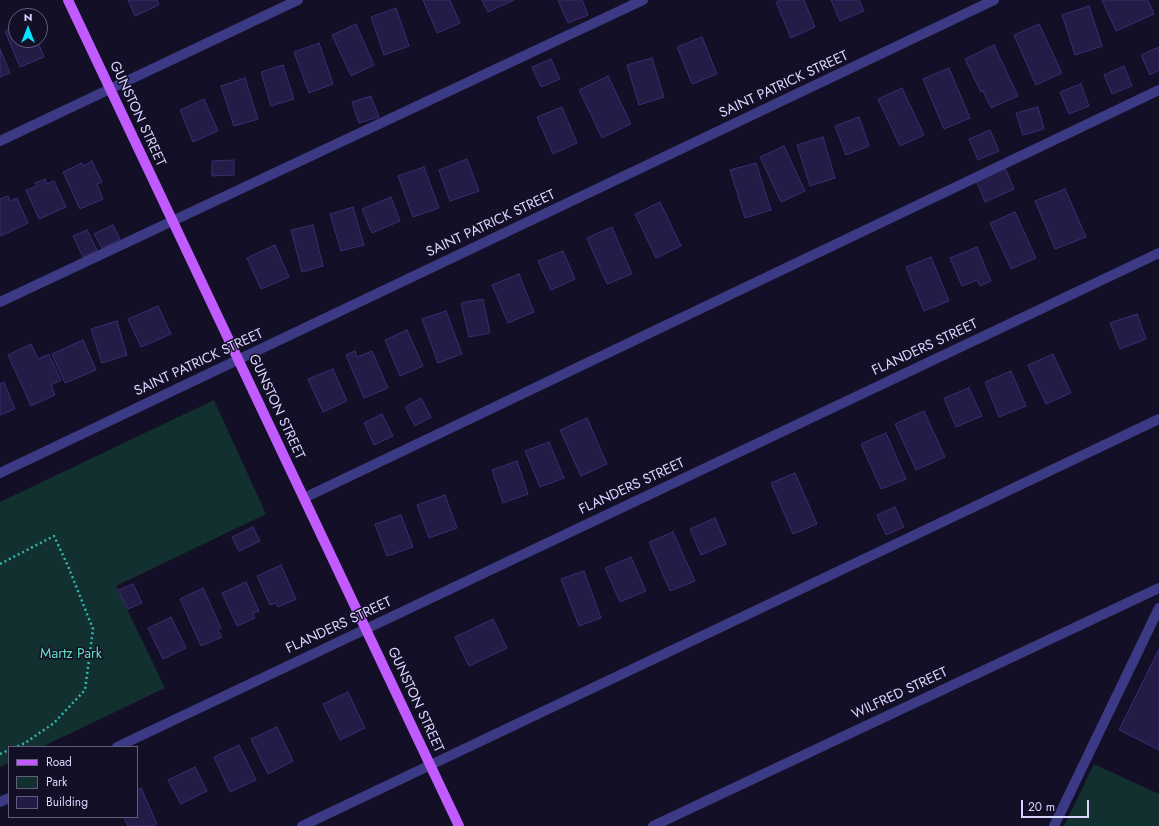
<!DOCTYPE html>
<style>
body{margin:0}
#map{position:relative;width:1159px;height:826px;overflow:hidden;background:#130f26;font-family:Jost,sans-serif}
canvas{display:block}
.legend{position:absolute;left:8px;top:746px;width:130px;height:72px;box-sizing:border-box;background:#130f26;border:1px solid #625e7d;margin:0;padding:5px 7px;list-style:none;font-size:12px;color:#d9d4ff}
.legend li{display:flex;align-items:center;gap:8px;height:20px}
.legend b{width:20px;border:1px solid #625e7d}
.north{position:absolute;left:8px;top:8px;width:40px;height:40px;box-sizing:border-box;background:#130f26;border:1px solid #625e7d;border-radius:50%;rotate:0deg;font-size:11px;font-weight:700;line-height:16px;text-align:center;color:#d9d4ff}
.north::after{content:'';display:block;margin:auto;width:14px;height:18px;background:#00e5ff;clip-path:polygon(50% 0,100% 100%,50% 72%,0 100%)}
.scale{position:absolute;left:1021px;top:800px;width:68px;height:18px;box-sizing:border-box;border:2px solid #d9d4ff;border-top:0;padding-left:5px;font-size:12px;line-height:14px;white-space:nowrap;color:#d9d4ff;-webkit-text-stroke:3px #130f26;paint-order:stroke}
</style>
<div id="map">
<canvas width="1159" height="826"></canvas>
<ul class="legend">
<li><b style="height:5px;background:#c25bff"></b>Road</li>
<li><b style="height:11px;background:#12302f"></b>Park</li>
<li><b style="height:11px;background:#241b47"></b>Building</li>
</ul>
<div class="north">N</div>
<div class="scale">20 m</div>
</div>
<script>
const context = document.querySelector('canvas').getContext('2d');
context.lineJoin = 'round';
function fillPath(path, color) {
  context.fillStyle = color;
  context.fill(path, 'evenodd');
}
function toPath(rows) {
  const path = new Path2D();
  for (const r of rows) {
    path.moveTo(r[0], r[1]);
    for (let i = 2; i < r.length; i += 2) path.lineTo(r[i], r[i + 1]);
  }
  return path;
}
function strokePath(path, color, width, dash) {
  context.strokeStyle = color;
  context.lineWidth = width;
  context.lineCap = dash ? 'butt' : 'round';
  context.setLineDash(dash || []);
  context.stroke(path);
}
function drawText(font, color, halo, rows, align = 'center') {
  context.font = font + ' Jost,sans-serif';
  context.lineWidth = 3;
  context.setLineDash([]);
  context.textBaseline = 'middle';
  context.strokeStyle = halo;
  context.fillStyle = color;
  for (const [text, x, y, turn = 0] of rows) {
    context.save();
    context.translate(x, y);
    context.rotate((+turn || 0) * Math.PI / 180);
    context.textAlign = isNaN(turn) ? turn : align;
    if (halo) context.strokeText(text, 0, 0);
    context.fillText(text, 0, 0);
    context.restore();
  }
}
const green = toPath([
 [214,400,266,514,116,586,165,688,42,747,9,747,9,763,0,767,0,502],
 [1094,764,1159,794,1159,826,1064,826]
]);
const building = toPath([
 [128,0,157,0,159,5,135,16,128,0],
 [423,0,450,0,460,23,437,33,423,0],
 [482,0,514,0,488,12,482,0],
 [558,0,582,0,588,15,568,23,558,0],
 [780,0,804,0,815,27,791,38,776,2,780,0],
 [831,0,859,0,864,11,840,21,831,0],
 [1102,0,1148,0,1154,14,1116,31,1102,0],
 [1089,6,1102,46,1075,55,1062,15,1089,6],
 [396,8,409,46,384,55,371,17,396,8],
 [356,24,374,65,351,76,332,35,356,24],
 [1039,24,1062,73,1036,85,1014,35,1039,24],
 [16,26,16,40,37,40,44,57,20,67,5,31,16,26],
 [702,37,717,74,692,84,677,47,702,37],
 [319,43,333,84,309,93,294,52,319,43],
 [994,45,1018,96,991,108,983,91,981,92,965,59,994,45],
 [1159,47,1159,70,1150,75,1141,55,1159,47],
 [0,49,10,73,0,77,0,49],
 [652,58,664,97,639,105,627,65,652,58],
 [551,59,560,79,541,87,532,67,551,59],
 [283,65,294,99,271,106,261,72,283,65],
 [1124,66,1132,86,1112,94,1104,75,1124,66],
 [949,68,970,118,944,129,923,79,949,68],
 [608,76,631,124,602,138,579,90,608,76],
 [245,78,258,119,234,126,221,86,245,78],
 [1081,84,1089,106,1069,114,1060,92,1081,84],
 [902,88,924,135,900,146,878,99,902,88],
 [371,96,379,117,359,123,352,102,371,96],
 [204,99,218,131,193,142,180,110,204,99],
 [562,107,577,143,553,154,537,117,562,107],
 [1038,107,1044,129,1023,135,1016,113,1038,107],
 [859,117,869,146,846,155,835,126,859,117],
 [990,130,999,151,978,160,969,139,990,130],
 [823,137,835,178,810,186,797,145,823,137],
 [784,146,805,191,781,202,760,157,784,146],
 [467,159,479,191,450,201,439,170,467,159],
 [234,160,234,175,212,176,212,161,234,160],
 [92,161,102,182,97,184,103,199,80,209,63,172,82,163,84,166,92,161],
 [756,163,771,210,745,218,730,170,756,163],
 [424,167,439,208,413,217,398,176,424,167],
 [1005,168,1014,189,985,202,976,180,1005,168],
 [45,179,47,184,54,181,66,207,39,219,26,190,37,186,35,183,45,179],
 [1065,189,1086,237,1055,249,1035,201,1065,189],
 [8,196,10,201,17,198,28,223,1,236,0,232,0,199,8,196],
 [391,197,400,221,372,233,362,209,391,197],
 [660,202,681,246,656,258,635,214,660,202],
 [353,207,364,245,341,251,330,214,353,207],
 [1015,212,1036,258,1011,269,990,223,1015,212],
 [113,225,120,239,102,248,94,234,113,225],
 [313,225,323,266,302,272,291,230,313,225],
 [612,227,632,274,607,284,587,238,612,227],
 [87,230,97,250,83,257,73,236,87,230],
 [275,245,289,277,261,289,247,258,275,245],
 [977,247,991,281,980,286,977,280,962,286,950,258,977,247],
 [563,251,575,279,551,290,538,261,563,251],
 [931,257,949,301,924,311,906,267,931,257],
 [519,274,534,312,508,323,492,285,519,274],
 [483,299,490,333,469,337,461,303,483,299],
 [158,306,171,334,141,347,128,319,158,306],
 [446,311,462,354,438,363,422,319,446,311],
 [1137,314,1146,339,1120,349,1110,323,1137,314],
 [117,321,127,355,102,363,91,329,117,321],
 [407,330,423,366,400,376,385,340,407,330],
 [83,340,96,370,65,383,52,354,83,340],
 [31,344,38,359,49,354,61,380,51,385,55,395,31,406,8,355,31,344],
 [355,351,357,357,372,351,388,388,364,398,346,355,355,351],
 [1053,354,1071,393,1046,404,1028,365,1053,354],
 [333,369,347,401,323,412,308,379,333,369],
 [1011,371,1026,406,999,417,985,382,1011,371],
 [4,382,15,409,0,415,0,384,4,382],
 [969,388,982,416,956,427,944,398,969,388],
 [421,398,431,417,415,426,405,407,421,398],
 [924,411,945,457,916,470,895,424,924,411],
 [382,414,393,436,374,445,364,423,382,414],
 [587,418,607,464,581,476,560,430,587,418],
 [886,433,906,479,881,489,861,444,886,433],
 [549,442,564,478,540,487,525,451,549,442],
 [517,461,528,494,503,503,492,470,517,461],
 [795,473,817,524,793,534,771,483,795,473],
 [445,495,457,528,429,538,417,505,445,495],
 [895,507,904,527,886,535,877,515,895,507],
 [401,515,413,547,387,556,375,524,401,515],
 [715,518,726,544,701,555,690,529,715,518],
 [253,527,260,541,239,551,232,537,253,527],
 [673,532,695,581,670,591,649,542,673,532],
 [631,557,646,591,620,602,605,568,631,557],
 [281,565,296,599,278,607,276,603,270,605,257,576,281,565],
 [584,571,601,618,579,626,561,579,584,571],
 [246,582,259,611,253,613,255,618,237,626,222,593,246,582],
 [133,584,142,603,128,609,118,590,133,584],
 [203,588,221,628,218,630,222,637,201,646,180,599,203,588],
 [171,617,186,648,163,659,148,628,171,617],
 [493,619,507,648,469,666,455,637,493,619],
 [1159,649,1159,750,1119,730,1159,649],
 [348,692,365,728,340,740,323,704,348,692],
 [277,727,293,761,268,774,251,739,277,727],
 [239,745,256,780,230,792,214,757,239,745],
 [195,767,207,791,181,804,168,780,195,767],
 [141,788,157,824,153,826,128,826,124,817,137,817,137,790,141,788]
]);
const path = toPath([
 [0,564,54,536,68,566,93,629,85,690,54,723,25,743,16,747],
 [0,754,9,750]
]);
const lane = toPath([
 [0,302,643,0],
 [304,498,1159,90],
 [302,826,1159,419],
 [1054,826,1159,608]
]);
const street = toPath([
 [0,141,298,0],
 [0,473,994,0],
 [117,747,1159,253],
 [0,802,9,798],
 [653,826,1159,588]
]);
const primary = toPath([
 [68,0,459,826]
]);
const streetNames = [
 ["SAINT PATRICK STREET",784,85,-25],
 ["GUNSTON STREET",137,114,65],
 ["SAINT PATRICK STREET",491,224,-25],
 ["FLANDERS STREET",925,348,-25],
 ["SAINT PATRICK STREET",199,363,-25],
 ["GUNSTON STREET",276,407,65],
 ["FLANDERS STREET",632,487,-25],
 ["FLANDERS STREET",339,626,-25],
 ["WILFRED STREET",900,694,-25],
 ["GUNSTON STREET",415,700,65]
];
const parkNames = [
 ["Martz Park",71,655]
];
fillPath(green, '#12302f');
fillPath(building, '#241b47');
strokePath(building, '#3b2d73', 1);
strokePath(path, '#2fb8b0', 2.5, [2, 3]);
strokePath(lane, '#3d3a85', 10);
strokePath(street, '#3d3a85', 10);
strokePath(primary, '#c25bff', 10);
drawText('14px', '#d9d4ff', '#130f26', streetNames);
drawText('14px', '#5fe0c0', '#130f26', parkNames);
</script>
